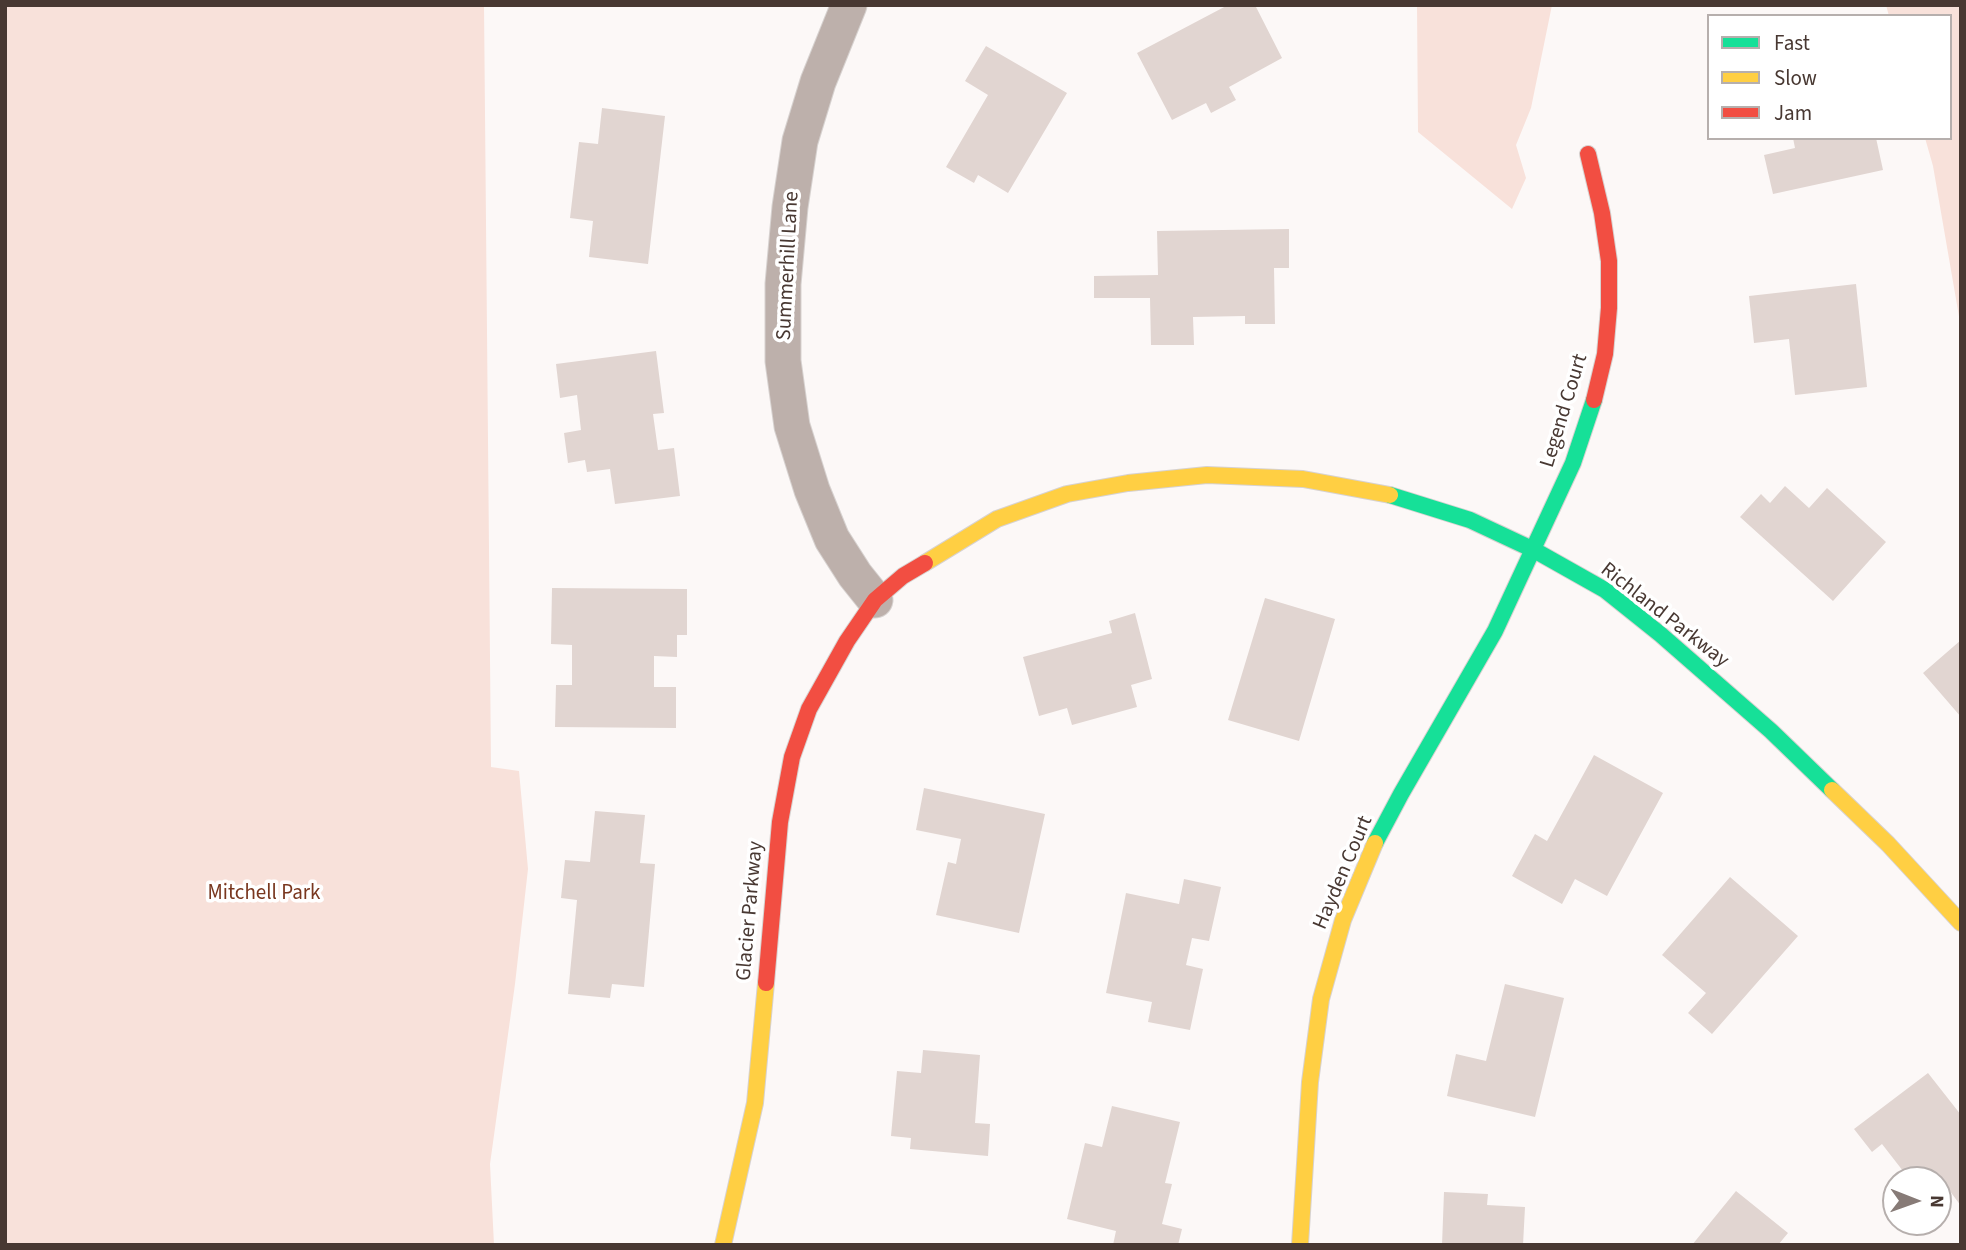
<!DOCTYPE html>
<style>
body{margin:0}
#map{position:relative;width:1966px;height:1250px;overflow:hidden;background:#fcf8f7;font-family:"Source Sans 3",sans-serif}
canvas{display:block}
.frame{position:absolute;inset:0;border:7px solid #483832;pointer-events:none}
.legend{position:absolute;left:1707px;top:14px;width:245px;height:126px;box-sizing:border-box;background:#fff;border:2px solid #b6afad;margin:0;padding:9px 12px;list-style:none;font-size:21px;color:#483832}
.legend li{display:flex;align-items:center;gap:14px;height:35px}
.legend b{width:35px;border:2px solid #b6afad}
.north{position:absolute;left:1882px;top:1166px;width:70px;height:70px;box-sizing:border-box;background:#fff;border:2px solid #b6afad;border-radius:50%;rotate:91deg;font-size:19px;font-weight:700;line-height:28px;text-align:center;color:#483832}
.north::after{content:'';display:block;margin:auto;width:24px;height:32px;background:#877b77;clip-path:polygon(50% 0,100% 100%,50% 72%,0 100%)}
</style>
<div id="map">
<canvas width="1966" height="1250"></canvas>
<div class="frame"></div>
<ul class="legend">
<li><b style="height:9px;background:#16e098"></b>Fast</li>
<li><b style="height:9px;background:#ffcf43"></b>Slow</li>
<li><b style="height:9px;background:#f24e42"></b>Jam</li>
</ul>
<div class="north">N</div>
</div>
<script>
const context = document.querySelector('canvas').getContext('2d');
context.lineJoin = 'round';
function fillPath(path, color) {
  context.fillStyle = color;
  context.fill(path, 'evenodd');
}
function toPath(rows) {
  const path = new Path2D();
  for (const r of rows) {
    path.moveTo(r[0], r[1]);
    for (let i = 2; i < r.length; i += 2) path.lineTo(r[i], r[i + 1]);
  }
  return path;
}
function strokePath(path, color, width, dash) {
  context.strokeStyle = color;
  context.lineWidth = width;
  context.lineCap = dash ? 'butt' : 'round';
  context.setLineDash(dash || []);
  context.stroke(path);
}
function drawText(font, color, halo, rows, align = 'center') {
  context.font = font + ' "Source Sans 3",sans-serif';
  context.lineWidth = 7;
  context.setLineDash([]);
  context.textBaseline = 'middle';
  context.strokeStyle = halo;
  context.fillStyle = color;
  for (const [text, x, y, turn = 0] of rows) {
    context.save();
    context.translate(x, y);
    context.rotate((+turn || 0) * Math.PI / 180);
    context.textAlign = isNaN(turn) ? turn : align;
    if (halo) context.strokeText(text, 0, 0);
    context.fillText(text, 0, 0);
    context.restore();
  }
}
const green = toPath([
 [5,5,484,5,491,767,519,771,528,869,515,984,490,1164,494,1245,5,1245],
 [1417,5,1552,5,1531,108,1516,145,1526,178,1512,209,1418,132],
 [1886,5,1961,5,1961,328,1933,166,1925,138,1950,138,1950,16,1889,16]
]);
const building = toPath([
 [1228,5,1255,5,1282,58,1229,87,1236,100,1211,113,1206,103,1172,120,1137,53],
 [986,46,1067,93,1008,193,978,175,974,183,946,167,988,95,965,81],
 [602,108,665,116,648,264,589,257,593,221,570,218,579,142,598,144],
 [1793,138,1876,138,1883,170,1773,194,1764,155,1795,148],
 [1289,229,1289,268,1274,268,1275,324,1245,324,1245,316,1193,317,1194,345,1151,345,1150,298,1094,298,1094,276,1158,275,1157,231],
 [1856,284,1867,387,1795,395,1789,339,1754,343,1749,296],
 [656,351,664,413,653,414,658,450,674,448,680,496,615,504,610,469,587,472,585,460,568,463,564,433,581,430,577,395,560,398,556,364],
 [1785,486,1809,508,1827,488,1886,542,1833,601,1740,517,1761,494,1770,503],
 [552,588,687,589,687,635,677,635,677,657,654,656,654,687,676,687,676,728,555,727,556,685,572,685,572,645,551,644],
 [1265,598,1335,619,1299,741,1228,720],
 [1135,613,1152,679,1131,685,1137,707,1072,725,1067,708,1039,716,1023,657,1112,633,1109,621],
 [1961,640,1961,717,1923,673],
 [1594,755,1663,793,1607,896,1575,879,1562,904,1512,876,1535,834,1547,841],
 [924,788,1045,814,1019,933,936,915,948,862,956,864,961,839,916,830],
 [595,811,645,815,640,863,655,864,644,987,612,984,610,998,568,994,577,900,561,898,565,860,590,862],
 [1730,877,1798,936,1712,1034,1688,1013,1706,993,1662,955],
 [1184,879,1221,887,1209,941,1192,938,1186,965,1203,969,1190,1030,1148,1022,1152,1002,1106,993,1126,893,1179,904],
 [1505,984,1564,998,1535,1117,1447,1096,1456,1054,1486,1061],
 [923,1050,980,1055,975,1123,990,1124,988,1156,910,1149,911,1138,891,1136,897,1071,921,1073],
 [1928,1073,1961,1115,1961,1206,1941,1179,1938,1181,1910,1180,1882,1144,1872,1152,1854,1129],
 [1112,1106,1180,1122,1165,1183,1172,1184,1162,1224,1182,1229,1178,1245,1113,1245,1116,1231,1067,1219,1085,1143,1102,1147],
 [1736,1191,1788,1233,1778,1245,1692,1245],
 [1444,1192,1488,1194,1487,1205,1525,1207,1523,1245,1442,1245]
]);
const street = toPath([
 [849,5,818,82,800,141,790,207,783,284,783,361,792,426,812,490,832,539,855,575,875,600]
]);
const fast = toPath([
 [1390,495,1470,520,1534,550,1605,590,1660,634,1771,731,1832,790],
 [1375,843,1401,794,1495,631,1573,463,1594,400]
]);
const slow = toPath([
 [925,563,997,519,1067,494,1128,483,1207,475,1303,479,1390,495],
 [1832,790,1888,844,1961,923],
 [723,1245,755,1103,766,983],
 [1300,1245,1310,1082,1321,999,1343,920,1375,843]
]);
const jam = toPath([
 [1588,154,1602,213,1609,261,1609,308,1605,354,1594,400],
 [766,983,780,822,792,757,809,709,847,641,875,600,903,576,925,563]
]);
const streetNames = [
 ["Summerhill Lane",789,266,-87],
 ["Legend Court",1565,411,-73],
 ["Richland Parkway",1664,616,38],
 ["Hayden Court",1344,873,-67],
 ["Glacier Parkway",751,911,-85]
];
const parkNames = [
 ["Mitchell Park",264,894]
];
fillPath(green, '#f8e1da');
fillPath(building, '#e1d5d1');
strokePath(street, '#d7d2d0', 37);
strokePath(fast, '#d7d2d0', 18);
strokePath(slow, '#d7d2d0', 18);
strokePath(jam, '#d7d2d0', 18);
strokePath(street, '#bdb0ab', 35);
strokePath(fast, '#16e098', 16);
strokePath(slow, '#ffcf43', 16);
strokePath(jam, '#f24e42', 16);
drawText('21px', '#483832', '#fff', streetNames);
drawText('21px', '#79371f', '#fff', parkNames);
</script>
